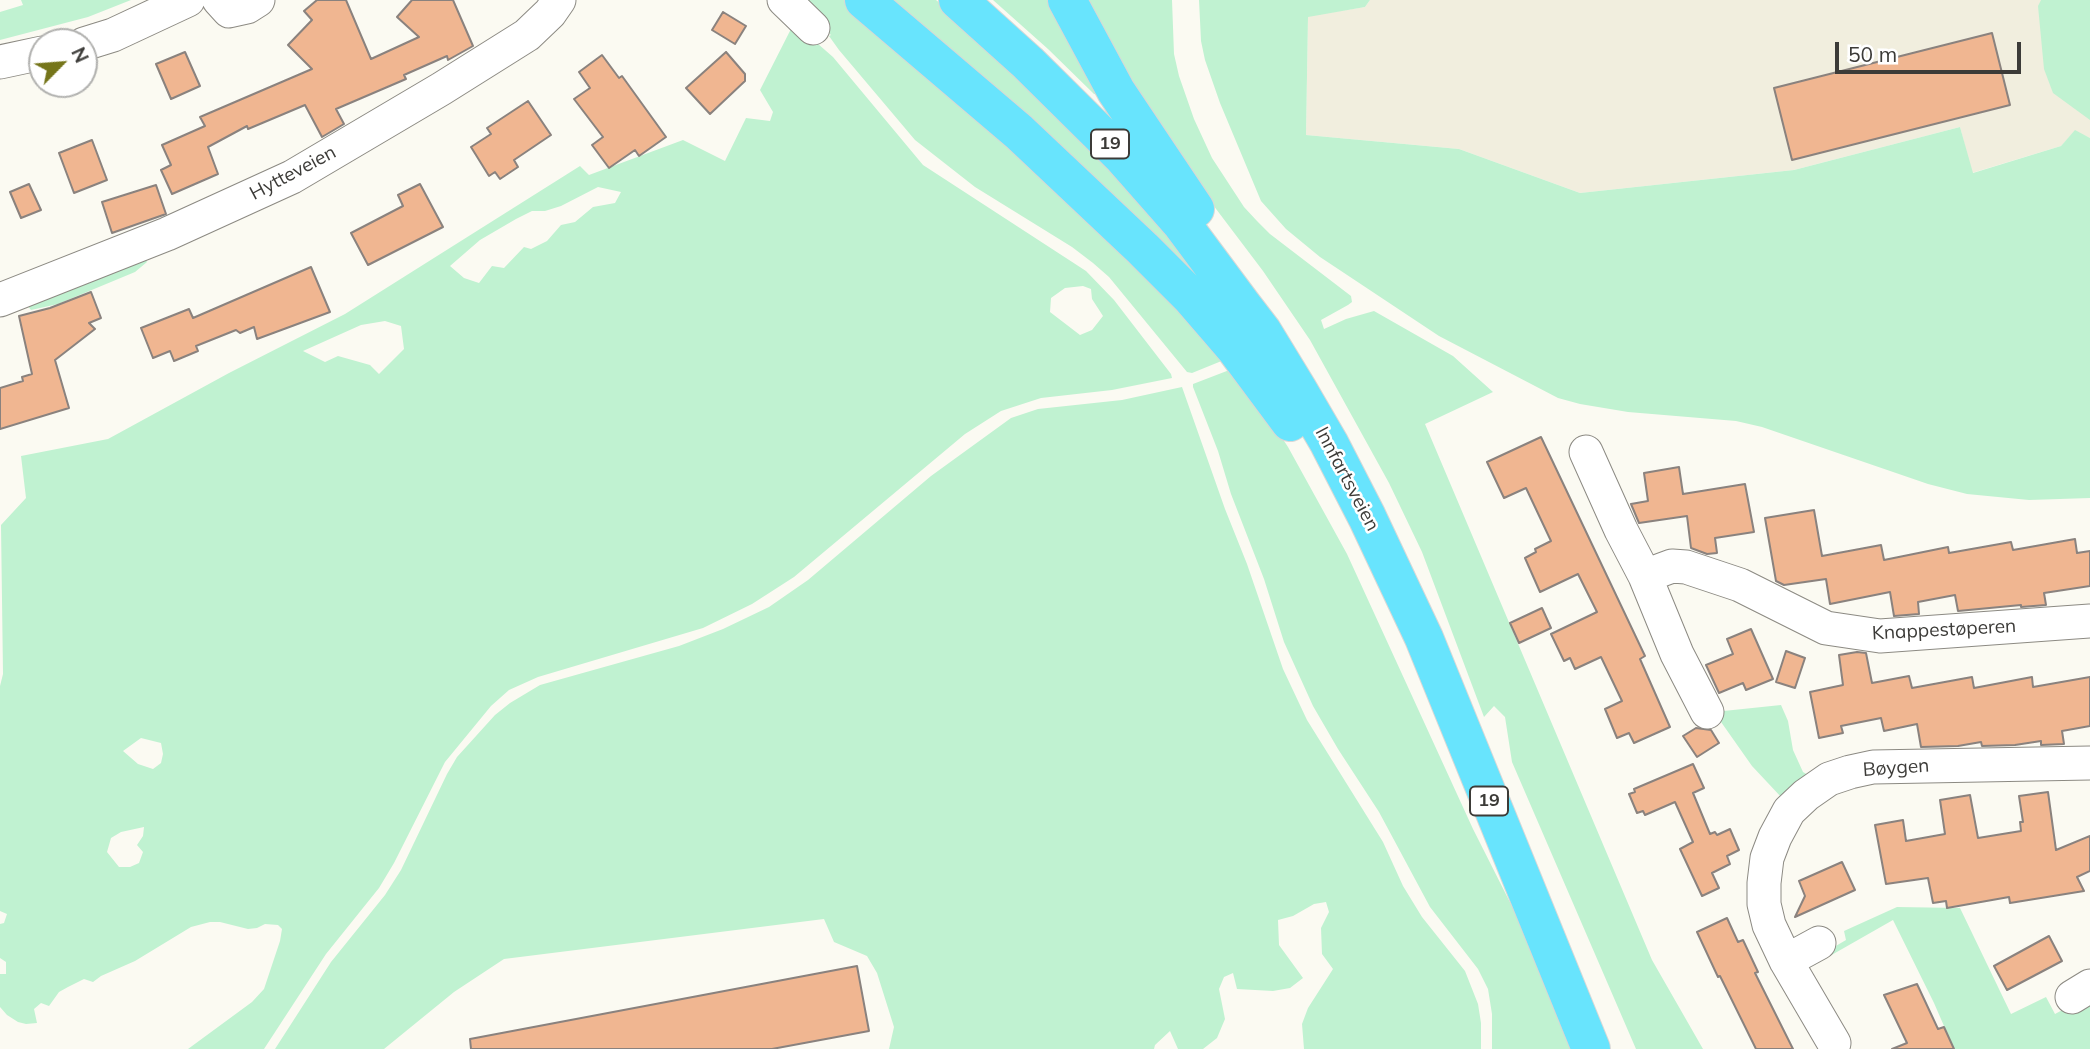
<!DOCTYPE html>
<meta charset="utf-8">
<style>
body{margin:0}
#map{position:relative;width:2090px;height:1049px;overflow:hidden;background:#fbfaf2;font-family:Mulish,sans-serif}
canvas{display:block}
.north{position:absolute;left:28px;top:28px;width:70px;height:70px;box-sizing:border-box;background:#fff;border:2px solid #b1b1af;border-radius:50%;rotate:65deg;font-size:19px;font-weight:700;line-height:28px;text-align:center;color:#3c3b38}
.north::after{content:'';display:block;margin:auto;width:24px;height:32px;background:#75751a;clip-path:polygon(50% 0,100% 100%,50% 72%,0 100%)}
.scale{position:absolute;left:1835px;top:42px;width:186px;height:32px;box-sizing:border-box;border:4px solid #3c3b38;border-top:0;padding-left:9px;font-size:21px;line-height:24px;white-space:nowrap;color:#3c3b38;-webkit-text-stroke:5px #fff;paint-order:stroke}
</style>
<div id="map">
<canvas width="2090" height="1049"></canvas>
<div class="north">N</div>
<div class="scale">50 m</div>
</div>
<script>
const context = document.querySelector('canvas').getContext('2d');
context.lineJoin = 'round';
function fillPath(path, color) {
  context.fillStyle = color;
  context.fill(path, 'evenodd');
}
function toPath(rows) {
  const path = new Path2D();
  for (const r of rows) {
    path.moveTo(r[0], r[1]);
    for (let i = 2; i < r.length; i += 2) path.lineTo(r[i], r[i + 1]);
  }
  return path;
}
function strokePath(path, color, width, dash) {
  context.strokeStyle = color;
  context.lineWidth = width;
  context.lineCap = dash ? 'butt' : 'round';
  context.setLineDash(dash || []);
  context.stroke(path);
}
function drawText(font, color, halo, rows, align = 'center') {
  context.font = font + ' Mulish,sans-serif';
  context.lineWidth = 5;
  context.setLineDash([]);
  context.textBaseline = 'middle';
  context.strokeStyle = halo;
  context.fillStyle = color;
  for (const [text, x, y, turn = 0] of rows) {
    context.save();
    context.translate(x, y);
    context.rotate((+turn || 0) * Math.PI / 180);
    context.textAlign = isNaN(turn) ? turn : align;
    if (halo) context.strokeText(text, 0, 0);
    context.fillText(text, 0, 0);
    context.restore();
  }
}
const built = toPath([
 [1370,0,2090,0,2090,138,2075,131,2061,146,1972,173,1960,127,1794,170,1580,193,1459,149,1306,135,1308,16,1365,7]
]);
const green = toPath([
 [21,0,131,0,88,17,0,40,0,12,23,5],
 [794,0,845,0,873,23,1068,193,1224,360,1192,373,1187,372,1109,277,1093,263,1072,247,975,187,915,140,839,50,829,36,831,35],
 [879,0,936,0,963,22,1108,162,1211,288],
 [993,0,1055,0,1099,95,1094,94,1048,49],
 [1082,0,1172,0,1174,54,1179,76,1194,119,1212,158,1244,207,1257,221,1270,234,1351,296,1352,302,1348,305,1321,320,1324,329,1346,319,1374,311,1453,356,1493,392,1425,424,1652,960,1703,1049,1636,1049,1512,762,1505,717,1494,706,1484,717,1422,552,1389,483,1310,340,1263,271,1179,160],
 [1199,0,1370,0,1365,7,1308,17,1306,135,1459,149,1580,193,1794,170,1960,127,1973,173,2061,146,2075,130,2090,138,2090,498,2029,500,1967,494,1928,484,1762,427,1736,421,1628,412,1580,404,1558,398,1439,336,1320,257,1286,229,1261,201,1220,103,1205,60,1201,41],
 [2041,0,2090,0,2090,120,2053,93,2044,69,2038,6],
 [794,23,833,57,923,165,1086,271,1114,300,1171,374,1172,378,1112,390,1041,398,1001,411,965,434,794,577,752,604,703,628,538,677,509,690,491,706,445,762,394,863,379,888,326,954,264,1049,188,1049,252,1002,264,989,280,941,282,929,278,925,265,924,257,928,248,929,220,922,210,922,191,927,135,961,101,976,93,982,84,979,68,987,59,992,49,1006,41,1003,34,1009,37,1023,26,1024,18,1022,7,1015,0,1007,0,974,6,974,6,962,0,958,0,924,4,923,7,914,0,911,0,686,3,674,1,525,26,498,21,456,108,439,229,373,345,314,580,166,589,175,683,140,725,161,746,118,770,121,773,112,760,90],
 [598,187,621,192,615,203,593,207,575,222,561,225,547,241,531,249,524,247,504,268,492,266,479,283,464,278,450,266,480,240,516,219,532,211,545,211,561,206],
 [1083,286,1091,289,1092,299,1103,316,1092,330,1080,335,1050,312,1051,298,1065,288],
 [385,321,401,326,404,349,379,374,370,365,338,356,325,362,303,351,361,325],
 [141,738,161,743,163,754,161,763,153,769,138,764,123,751],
 [144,827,143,836,137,845,143,852,139,863,130,867,119,867,107,852,111,838,121,832],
 [144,256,147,262,135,272,58,304,31,310,27,305],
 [1232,369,1269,418,1288,447,1347,554,1473,829,1526,934,1576,1049,1492,1049,1492,1014,1488,989,1478,969,1430,907,1379,812,1338,749,1313,706,1284,642,1264,579,1231,494,1218,451,1193,387,1193,384],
 [1182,387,1225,509,1247,564,1283,669,1307,720,1383,842,1403,886,1422,917,1465,971,1478,1004,1481,1023,1481,1049,1304,1049,1302,1024,1308,1008,1333,969,1322,954,1321,928,1329,912,1326,902,1314,904,1293,916,1278,920,1279,945,1303,978,1290,988,1273,991,1237,989,1233,973,1224,977,1219,989,1225,1019,1217,1038,1203,1049,1178,1049,1170,1031,1155,1045,1154,1049,889,1049,894,1027,877,973,867,956,834,942,824,919,504,959,454,992,384,1049,275,1049,331,962,385,895,401,870,447,774,457,757,495,715,510,703,540,685,679,646,723,629,769,607,808,580,931,476,1011,418,1038,409,1122,400],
 [1781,705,1788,721,1793,750,1803,772,1808,775,1782,798,1752,766,1714,712],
 [1897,907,1960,908,2011,1014,2046,997,2055,1014,2090,995,2090,1049,1954,1049,1934,1003,1893,920,1814,965,1817,957,1846,940,1844,931]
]);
const building = toPath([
 [317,0,346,0,371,59,419,37,397,17,412,0,453,0,473,46,448,60,447,56,404,75,406,79,336,109,344,124,322,137,305,105,248,129,247,126,208,147,218,174,172,194,161,170,171,165,162,145,205,126,200,117,312,69,288,45,312,20,304,11,317,0],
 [723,12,746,26,735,44,712,30,723,12],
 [1992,33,2010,105,1792,160,1774,88,1992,33],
 [185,52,200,86,171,99,156,64,185,52],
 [726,52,745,74,745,81,710,114,686,88,726,52],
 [602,55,619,78,622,76,666,137,639,156,635,150,609,168,592,145,603,137,574,99,590,88,579,72,602,55],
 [528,101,551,135,514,160,518,167,500,179,495,172,489,176,471,147,491,134,487,128,528,101],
 [92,140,107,180,74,193,59,153,92,140],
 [29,184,41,210,21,218,10,192,29,184],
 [420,184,443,227,368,265,351,233,403,206,398,195,420,184],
 [156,185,166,214,112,233,102,202,156,185],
 [311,267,330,312,257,339,254,327,240,333,236,330,196,346,198,351,174,361,170,351,153,358,141,328,189,309,193,318,311,267],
 [91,292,101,318,89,323,95,329,55,360,69,408,0,429,0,388,23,381,22,377,32,374,19,316,50,308,91,292],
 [1541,437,1645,656,1640,659,1670,727,1634,743,1629,733,1617,738,1605,709,1622,701,1601,657,1575,669,1570,658,1564,661,1551,634,1597,612,1578,574,1540,592,1525,558,1536,552,1535,549,1551,541,1526,488,1504,498,1487,462,1541,437],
 [1679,467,1683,494,1745,484,1754,532,1715,538,1717,553,1707,554,1691,548,1687,516,1639,523,1631,504,1648,501,1644,473,1679,467],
 [1814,510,1822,556,1881,545,1884,560,1948,547,1949,553,2011,542,2013,550,2075,539,2077,553,2090,551,2090,586,2044,593,2046,605,2021,607,2021,605,1958,611,1955,595,1918,602,1919,614,1894,616,1890,592,1830,604,1826,579,1784,585,1776,581,1765,518,1814,510],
 [1542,608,1551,628,1519,643,1510,623,1542,608],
 [1751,629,1773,679,1746,690,1743,683,1719,693,1706,665,1733,654,1727,639,1751,629],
 [1786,651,1805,658,1795,688,1776,682,1786,651],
 [1857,652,1866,653,1872,683,1909,676,1912,688,1972,677,1974,688,2032,677,2033,687,2090,677,2090,726,2062,731,2064,744,2041,745,2041,741,2015,745,1982,746,1981,742,1958,746,1921,747,1917,724,1884,731,1881,718,1841,726,1843,733,1819,738,1810,692,1843,685,1839,655,1857,652],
 [1696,728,1711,730,1719,743,1697,757,1683,736,1696,728],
 [1693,764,1704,788,1693,793,1710,834,1715,832,1717,835,1730,829,1739,850,1727,856,1730,864,1712,873,1719,888,1702,896,1680,849,1693,842,1675,802,1645,815,1643,811,1637,813,1629,794,1635,792,1634,789,1693,764],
 [2048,792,2056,850,2090,836,2090,871,2077,877,2084,891,2010,903,2009,897,1947,908,1946,901,1933,903,1928,878,1886,884,1875,825,1903,820,1906,841,1945,834,1940,800,1970,795,1978,838,2021,831,2020,822,2023,822,2019,796,2048,792],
 [1842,862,1855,890,1795,917,1805,896,1799,881,1842,862],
 [1727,918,1738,942,1743,940,1758,972,1755,973,1793,1049,1756,1049,1720,976,1718,977,1697,932,1727,918],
 [2049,936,2062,961,2007,990,1994,966,2049,936],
 [857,966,869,1031,772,1049,471,1049,470,1039,857,966],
 [1917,984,1938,1029,1944,1027,1954,1049,1892,1049,1907,1043,1884,995,1917,984]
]);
const minor = toPath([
 [219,0,229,11,247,7,258,0],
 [784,0,813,28],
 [84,44,113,35,188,0],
 [0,62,42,53],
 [0,300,167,234,292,177,441,89,527,35,550,13,559,0],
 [1586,452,1621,530,1645,576,1672,566,1686,567,1740,585,1826,628,1880,636,2090,621],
 [1645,576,1677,654,1707,712],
 [1786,961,1819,943],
 [2072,997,2090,986],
 [1834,1043,1786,961,1769,925,1764,904,1764,883,1767,858,1775,837,1789,811,1806,795,1829,779,1850,772,1873,767,2090,763]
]);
const highway = toPath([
 [864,0,1019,132,1143,249,1191,297,1235,348,1290,422],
 [958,0,1028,63,1122,156,1181,223,1242,305,1262,331,1298,390,1329,443,1367,517,1424,638,1591,1049],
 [1067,0,1116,91,1195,209]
]);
const shields = [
 [1110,144,38],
 [1489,801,38]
];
const shieldNames = [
 ["19",1110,144],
 ["19",1489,801]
];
const streetNames = [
 ["Hytteveien",293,173,-28],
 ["Innfartsveien",1347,479,62],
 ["Knappestøperen",1944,630,-3],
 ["Bøygen",1896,768,-4]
];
fillPath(built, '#f1eede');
fillPath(green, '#c0f2d1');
fillPath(building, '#f0b691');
strokePath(building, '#8a827e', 2);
strokePath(minor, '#8c8a83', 35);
strokePath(highway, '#d8d8d7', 40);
strokePath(minor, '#fff', 33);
strokePath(highway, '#68e4fd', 38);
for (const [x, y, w] of shields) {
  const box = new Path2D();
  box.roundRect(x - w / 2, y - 14.5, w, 29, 5);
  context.fillStyle = '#fff';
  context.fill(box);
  strokePath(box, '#3c3b38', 2);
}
drawText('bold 18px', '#3c3b38', null, shieldNames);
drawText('19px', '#3c3b38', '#fff', streetNames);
</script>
